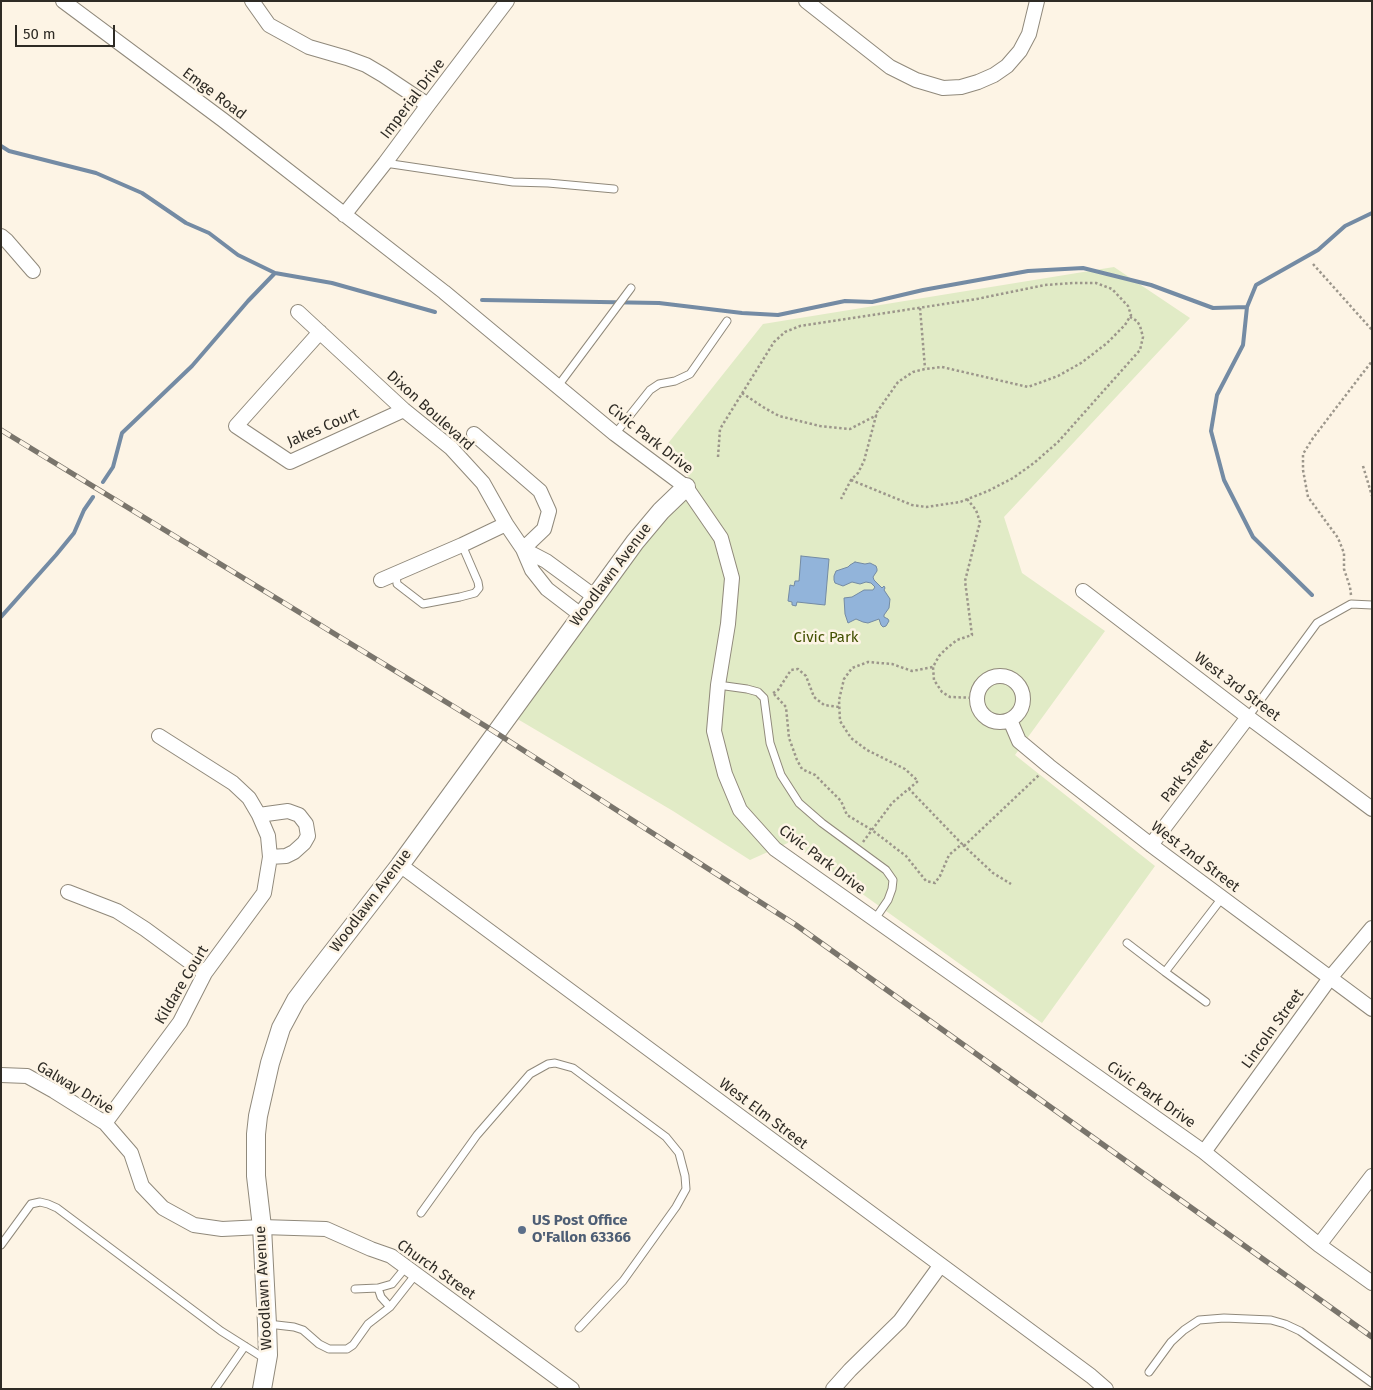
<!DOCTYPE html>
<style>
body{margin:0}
#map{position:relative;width:1373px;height:1390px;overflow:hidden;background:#fdf4e5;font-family:"Fira Sans",sans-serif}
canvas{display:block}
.frame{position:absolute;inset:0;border:2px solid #2e2b25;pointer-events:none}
.scale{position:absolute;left:15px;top:25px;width:100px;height:22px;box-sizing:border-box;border:2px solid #2e2b25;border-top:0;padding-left:6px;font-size:15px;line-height:18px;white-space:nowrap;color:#2e2b25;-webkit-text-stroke:4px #fdf4e5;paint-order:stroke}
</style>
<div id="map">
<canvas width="1373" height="1390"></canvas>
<div class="frame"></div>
<div class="scale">50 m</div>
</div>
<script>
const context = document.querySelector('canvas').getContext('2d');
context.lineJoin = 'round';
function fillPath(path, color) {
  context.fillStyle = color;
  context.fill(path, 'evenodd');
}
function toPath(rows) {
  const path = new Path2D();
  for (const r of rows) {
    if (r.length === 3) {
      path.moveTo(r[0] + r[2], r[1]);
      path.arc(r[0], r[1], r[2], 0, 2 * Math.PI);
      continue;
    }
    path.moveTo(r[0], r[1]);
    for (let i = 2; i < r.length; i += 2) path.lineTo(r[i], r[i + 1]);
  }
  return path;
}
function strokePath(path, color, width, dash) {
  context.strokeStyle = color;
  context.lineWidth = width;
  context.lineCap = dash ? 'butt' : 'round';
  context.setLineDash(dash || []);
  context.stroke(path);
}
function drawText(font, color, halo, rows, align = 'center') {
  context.font = font + ' "Fira Sans",sans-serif';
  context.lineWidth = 5;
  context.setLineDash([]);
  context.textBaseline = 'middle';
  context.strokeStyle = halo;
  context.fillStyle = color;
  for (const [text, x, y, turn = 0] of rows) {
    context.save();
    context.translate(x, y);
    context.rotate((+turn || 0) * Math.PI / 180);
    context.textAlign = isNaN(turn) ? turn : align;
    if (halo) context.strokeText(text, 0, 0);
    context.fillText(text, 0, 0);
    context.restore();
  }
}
const green = toPath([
 [1114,267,1190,318,1004,517,1022,573,1105,631,1015,755,1155,866,1042,1023,790,842,750,860,673,811,509,714,661,511,693,481,662,451,763,324]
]);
const water = toPath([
 [801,556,829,559,825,605,797,602,796,606,792,605,792,602,788,601,790,585,794,586,795,581,799,581,801,556],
 [855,562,865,564,870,563,876,566,877,569,877,571,873,577,874,580,882,588,884,586,885,588,884,590,890,599,889,608,884,615,884,617,888,619,889,621,886,626,883,627,881,625,879,619,868,623,863,622,856,619,848,623,845,614,844,598,852,597,864,590,873,590,875,587,871,583,866,582,860,584,852,582,843,586,835,583,834,580,834,576,836,571,848,567,850,565,855,562]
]);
const stream = toPath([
 [1,146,9,151,96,173,142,193,186,223,209,233,238,255,275,273,332,283,435,312],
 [482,300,659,303,742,313,778,315,845,301,872,302,923,290,1028,271,1083,268,1151,285,1213,308,1247,307],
 [103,482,113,467,122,433,192,366,248,301,275,273],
 [1312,595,1253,537,1224,480,1211,431,1217,395,1243,345,1247,307,1256,285,1318,250,1345,226,1372,213],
 [1,617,56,555,74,533,84,510,93,497]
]);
const path = toPath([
 [1313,264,1372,330],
 [920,308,925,368],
 [742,393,763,407,779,416,820,426,850,429,877,415],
 [718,457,720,429,774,342,785,332,800,326,977,299,1045,285,1073,283,1096,283,1112,289,1128,306,1131,315,1125,325,1106,344,1081,363,1058,376,1028,387,942,367,925,369,913,372,898,382,877,412,864,461,858,473,851,480,841,499],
 [1363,466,1372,496],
 [851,480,912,505,926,507,960,502,988,491,1013,478,1034,463,1058,442,1140,350,1143,337,1140,326,1137,321,1130,317],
 [967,499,976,510,980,522,965,581,972,635,957,640,947,648,939,656,933,667,934,680,942,692,950,697,978,698],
 [1351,595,1350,587,1344,569,1344,553,1338,538,1308,497,1303,470,1303,454,1313,438,1372,361],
 [773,693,778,690,791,670,798,669,806,676,814,697,824,705,839,707],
 [774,694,786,707,789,738,797,760,802,769,815,775,841,801,847,815,872,830,906,856,926,881,935,883,940,876,949,855,962,844,909,789],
 [863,842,892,803,918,781,905,769,867,750,851,738,840,721,839,700,844,679,852,668,868,662,892,664,912,671,933,667],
 [963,845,993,873,1011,884],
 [964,846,1039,775]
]);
const service = toPath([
 [385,163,513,182,548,183,614,189],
 [558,386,631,288],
 [615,434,650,390,659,384,675,381,690,374,727,321],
 [396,574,397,584,423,604,460,597,475,593,479,588,478,582,462,545],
 [718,685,747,689,758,692,764,698,770,743,781,775,799,803,822,823,886,870,893,880,892,889,888,900,875,919],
 [1248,717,1317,623,1351,604,1372,605],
 [1127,943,1165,972],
 [1206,1002,1165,972,1222,898],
 [421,1213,477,1135,530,1074,548,1064,555,1063,573,1068,666,1137,679,1153,685,1176,686,1189,676,1207,623,1281,579,1328],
 [1,1245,31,1204,40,1202,48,1204,57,1208,221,1331,267,1360],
 [378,1288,392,1284,406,1267],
 [355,1289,378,1288,381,1297,390,1307],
 [268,1324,294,1327,303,1330,319,1344,329,1349,347,1349,353,1345,368,1324,390,1307,416,1274],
 [1149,1372,1171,1342,1184,1330,1199,1320,1224,1318,1271,1320,1285,1324,1300,1331,1372,1383],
 [215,1389,245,1346]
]);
const minor = toPath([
 [63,1,223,120,444,292,615,434,686,487,721,538,732,578,728,624,718,685,714,731,725,774,740,810,775,849,1204,1152,1319,1245,1372,1283],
 [252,1,269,25,309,47,347,58,366,65,383,75,428,105],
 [806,1,890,67,916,80,943,88,961,87,978,82,994,75,1007,66,1020,51,1029,34,1037,1],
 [344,215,385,163,428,105,507,1],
 [1,236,7,241,33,271],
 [298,312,404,410,451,448,483,483,506,524,523,549,532,570,547,589,581,615],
 [320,332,236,426,290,462,404,410],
 [474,434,540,491,549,511,544,529,523,549],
 [523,549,546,561,595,597],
 [381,580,462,545,506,524],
 [1083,591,1248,717,1372,809],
 [1000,699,23],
 [1010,720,1019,741,1049,766,1151,845,1372,1009],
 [259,815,288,811,299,815,306,824,308,836,304,843,294,852,286,856,270,857],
 [1151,845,1248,717],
 [400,865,1091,1376,1106,1389],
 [68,892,117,911,145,929,205,973],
 [1,1075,27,1076,54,1091,105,1123,131,1153,142,1186,163,1208,194,1225,222,1229,262,1227,326,1229,371,1249,391,1256,572,1389],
 [105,1123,180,1022,205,973,264,893,270,857,268,836,259,815,249,798,233,783,159,736],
 [1204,1152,1330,978,1372,928],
 [1319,1245,1372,1176],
 [833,1389,850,1370,900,1321,940,1266]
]);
const tertiary = toPath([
 [262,1389,268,1355,267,1324,262,1227,256,1176,256,1134,258,1116,270,1063,281,1028,296,1000,314,976,400,865,635,542,661,511,686,487]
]);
const rail = toPath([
 [1,430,487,727,796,925,1372,1337]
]);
const markers = [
 [522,1230,5,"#5c6f8a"]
];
const streetNames = [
 ["Emge Road",214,94,37],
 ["Imperial Drive",413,99,-53],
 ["Dixon Boulevard",430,411,42],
 ["Jakes Court",323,428,-23],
 ["Civic Park Drive",650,439,38],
 ["Woodlawn Avenue",611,575,-53],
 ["West 3rd Street",1237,687,37],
 ["Park Street",1187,771,-53],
 ["West 2nd Street",1195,857,37],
 ["Civic Park Drive",822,860,37],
 ["Woodlawn Avenue",371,901,-53],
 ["Kildare Court",182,985,-59],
 ["Lincoln Street",1273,1029,-54],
 ["Galway Drive",75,1088,31],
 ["Civic Park Drive",1151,1095,35],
 ["West Elm Street",763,1114,37],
 ["Church Street",436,1270,35],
 ["Woodlawn Avenue",264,1288,-93]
];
const parkNames = [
 ["Civic Park",826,638]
];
const serviceNames = [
 ["US Post Office",532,1221],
 ["O'Fallon 63366",532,1238]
];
fillPath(green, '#e1ebc6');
fillPath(water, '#92b4da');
strokePath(water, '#748ba4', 1);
strokePath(stream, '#748ba4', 4);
strokePath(service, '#90897b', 9);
strokePath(minor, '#90897b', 16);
strokePath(tertiary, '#90897b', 20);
strokePath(path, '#9c968b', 2.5, [2.5, 2.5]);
strokePath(service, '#fff', 7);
strokePath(minor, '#fff', 14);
strokePath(tertiary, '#fff', 18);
strokePath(rail, '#7a756c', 5.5);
strokePath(rail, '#fdf4e5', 4, [11]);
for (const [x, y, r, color] of markers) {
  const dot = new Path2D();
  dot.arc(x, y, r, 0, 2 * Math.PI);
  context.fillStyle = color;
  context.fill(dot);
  strokePath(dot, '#fdf4e5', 2);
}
drawText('15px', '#2e2b25', '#fdf4e5', streetNames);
drawText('15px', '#435000', '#fdf4e5', parkNames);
drawText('bold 15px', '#4e5e75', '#fdf4e5', serviceNames, 'left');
</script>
